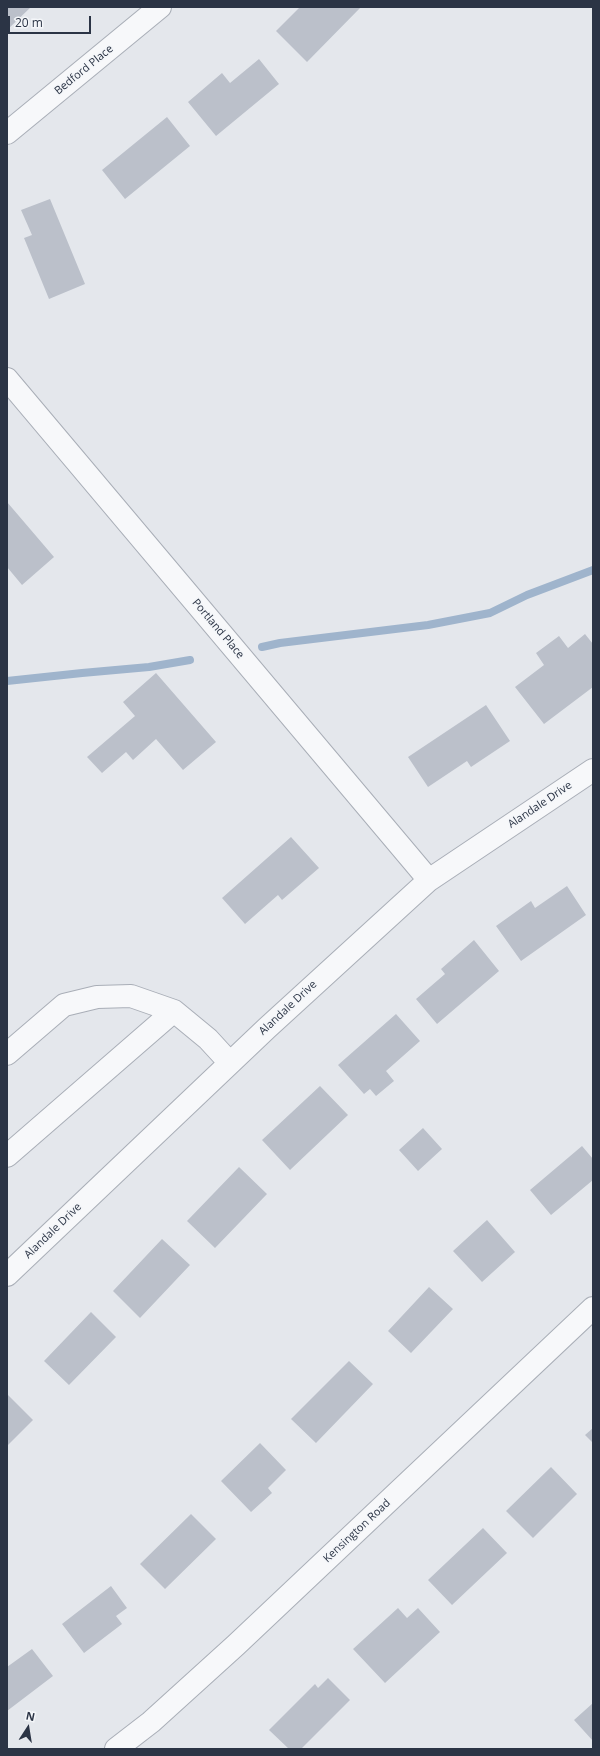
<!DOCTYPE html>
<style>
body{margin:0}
#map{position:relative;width:600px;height:1756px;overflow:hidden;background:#e4e7ec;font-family:"Open Sans",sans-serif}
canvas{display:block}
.frame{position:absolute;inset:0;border:8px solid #2b3445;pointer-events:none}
.north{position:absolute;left:8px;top:1708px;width:40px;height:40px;-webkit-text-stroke:3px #f4f6f9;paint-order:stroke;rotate:12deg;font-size:11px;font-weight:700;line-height:16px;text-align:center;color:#2b3445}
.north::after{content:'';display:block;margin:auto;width:14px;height:18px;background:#2b3445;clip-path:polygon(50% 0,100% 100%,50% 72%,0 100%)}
.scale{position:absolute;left:8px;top:16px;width:83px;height:18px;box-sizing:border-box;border:2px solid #2b3445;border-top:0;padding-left:5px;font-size:12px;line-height:14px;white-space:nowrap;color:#2b3445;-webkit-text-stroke:3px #f4f6f9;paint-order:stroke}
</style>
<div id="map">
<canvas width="600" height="1756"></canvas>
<div class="frame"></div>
<div class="north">N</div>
<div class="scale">20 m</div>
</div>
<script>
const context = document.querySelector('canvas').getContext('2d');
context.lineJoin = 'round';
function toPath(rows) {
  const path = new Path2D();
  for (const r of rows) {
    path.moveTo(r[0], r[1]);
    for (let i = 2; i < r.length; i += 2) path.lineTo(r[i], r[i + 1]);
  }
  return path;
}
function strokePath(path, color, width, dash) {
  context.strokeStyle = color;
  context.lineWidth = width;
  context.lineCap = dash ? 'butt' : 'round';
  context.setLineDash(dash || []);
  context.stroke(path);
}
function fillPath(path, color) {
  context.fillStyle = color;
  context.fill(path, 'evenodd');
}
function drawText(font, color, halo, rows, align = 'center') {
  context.font = font + ' "Open Sans",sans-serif';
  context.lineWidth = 3;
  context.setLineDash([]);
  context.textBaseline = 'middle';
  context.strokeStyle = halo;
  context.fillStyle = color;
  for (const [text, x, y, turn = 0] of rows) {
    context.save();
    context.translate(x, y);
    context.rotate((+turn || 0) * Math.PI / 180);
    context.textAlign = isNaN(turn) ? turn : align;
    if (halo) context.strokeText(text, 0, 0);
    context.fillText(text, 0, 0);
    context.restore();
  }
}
const stream = toPath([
 [262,647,280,643,428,625,490,613,527,595,593,570],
 [7,681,82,673,149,667,190,660]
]);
const building = toPath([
 [7,7,31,7,7,30],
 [300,7,361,7,307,62,276,31],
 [259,59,279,84,216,136,188,102,222,73,230,83],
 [167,117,190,146,125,199,102,170],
 [50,199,85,284,49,299,24,238,32,235,21,210],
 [7,502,54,557,22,585,7,567],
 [585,634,593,644,593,687,544,724,515,687,544,665,536,653,559,636,568,648],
 [156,673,216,742,183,770,156,739,133,760,126,752,102,773,87,757,135,716,123,702],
 [486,705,510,741,471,767,467,761,428,787,408,757],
 [291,837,319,868,282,900,278,895,245,924,222,898],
 [567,886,586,915,521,961,496,926,531,901,535,908],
 [474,940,499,971,437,1024,416,999,445,974,441,969],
 [396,1014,420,1041,386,1071,394,1081,376,1096,370,1089,364,1094,338,1065],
 [320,1086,348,1115,290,1170,262,1140],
 [423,1128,442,1149,418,1171,399,1150],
 [582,1146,593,1159,593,1180,551,1215,530,1190],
 [239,1167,267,1194,215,1248,187,1221],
 [487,1220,515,1252,482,1282,453,1251],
 [162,1239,190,1265,140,1318,113,1291],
 [429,1287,453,1309,411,1353,388,1331],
 [91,1312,116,1337,69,1385,44,1361],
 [349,1361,373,1384,316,1443,291,1419],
 [7,1394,33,1420,7,1446],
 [593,1428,593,1443,585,1435],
 [260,1443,286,1470,268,1488,272,1493,251,1512,221,1481],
 [551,1467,577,1494,533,1538,506,1511],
 [191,1514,216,1539,165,1589,140,1564],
 [483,1528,507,1553,452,1605,428,1580],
 [111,1586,127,1608,116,1616,122,1624,84,1653,62,1624],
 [398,1608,407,1618,418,1608,440,1632,385,1683,353,1649],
 [32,1649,53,1676,7,1711,7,1667],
 [328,1678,350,1700,301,1749,289,1749,269,1730,315,1684,318,1688],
 [593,1703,593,1741,574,1720]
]);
const minor = toPath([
 [7,133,160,7],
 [7,379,429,880],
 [7,1054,64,1005,97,997,131,996,174,1011,208,1039,230,1063],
 [7,1156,174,1011],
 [7,1275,267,1028,429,880,593,770],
 [116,1749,151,1722,236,1645,593,1308]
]);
const streetNames = [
 ["Bedford Place",84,70,-39],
 ["Portland Place",218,629,50],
 ["Alandale Drive",540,805,-34],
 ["Alandale Drive",288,1008,-43],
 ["Alandale Drive",53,1231,-44],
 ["Kensington Road",357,1531,-43]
];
strokePath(stream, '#9fb4cc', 8);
fillPath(building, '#bbc0ca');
strokePath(minor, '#a9aeb7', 24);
strokePath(minor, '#f7f8fa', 22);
drawText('11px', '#2b3445', '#f4f6f9', streetNames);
</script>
